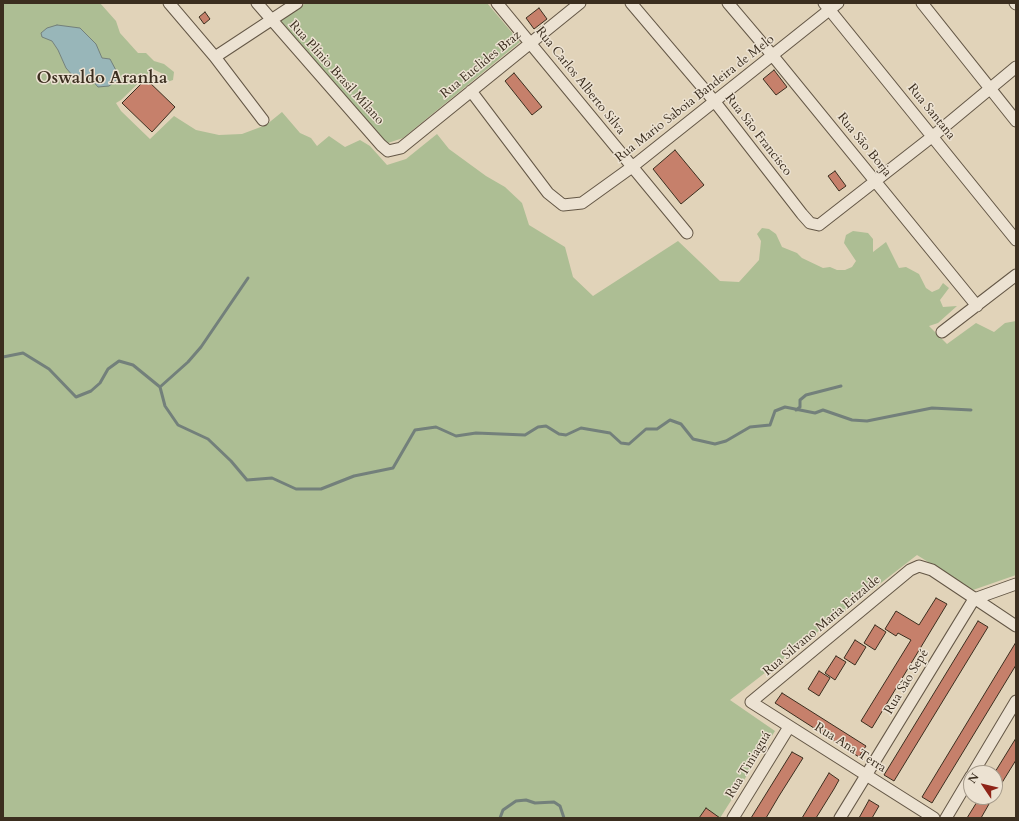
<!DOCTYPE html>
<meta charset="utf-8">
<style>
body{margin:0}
#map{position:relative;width:1019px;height:821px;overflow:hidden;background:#e1d3b9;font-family:Cardo,serif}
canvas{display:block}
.frame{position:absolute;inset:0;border:4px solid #3b2e1f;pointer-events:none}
.north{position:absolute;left:963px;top:765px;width:40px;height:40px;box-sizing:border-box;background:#ece2d2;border:1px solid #a59a8a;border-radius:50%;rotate:305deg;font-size:11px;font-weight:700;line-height:16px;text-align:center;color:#3b2e1f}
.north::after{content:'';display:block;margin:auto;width:14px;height:18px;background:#8f2418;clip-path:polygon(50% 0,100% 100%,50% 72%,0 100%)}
</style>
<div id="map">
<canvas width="1019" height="821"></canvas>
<div class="frame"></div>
<div class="north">N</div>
</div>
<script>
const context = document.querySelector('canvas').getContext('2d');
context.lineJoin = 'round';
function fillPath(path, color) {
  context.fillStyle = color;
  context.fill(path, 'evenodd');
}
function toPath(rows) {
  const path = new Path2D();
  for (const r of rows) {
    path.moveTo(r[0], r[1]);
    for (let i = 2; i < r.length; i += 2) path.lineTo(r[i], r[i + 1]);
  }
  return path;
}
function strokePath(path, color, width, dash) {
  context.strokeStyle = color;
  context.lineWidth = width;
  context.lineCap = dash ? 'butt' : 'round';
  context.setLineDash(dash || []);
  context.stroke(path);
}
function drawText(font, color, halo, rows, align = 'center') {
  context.font = font + ' Cardo,serif';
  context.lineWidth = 3;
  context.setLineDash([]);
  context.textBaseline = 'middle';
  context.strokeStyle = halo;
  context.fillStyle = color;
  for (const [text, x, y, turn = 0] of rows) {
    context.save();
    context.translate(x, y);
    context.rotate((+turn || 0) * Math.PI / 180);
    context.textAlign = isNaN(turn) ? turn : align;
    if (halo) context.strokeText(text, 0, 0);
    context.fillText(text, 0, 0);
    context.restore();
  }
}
const green = toPath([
 [3,3,100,3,116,21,120,33,138,53,146,53,154,61,164,64,174,72,173,80,164,83,163,74,153,69,121,100,116,103,121,111,150,139,174,116,196,130,219,135,242,134,266,125,282,112,300,133,311,138,317,146,329,136,345,147,360,140,370,146,387,165,406,159,437,134,449,149,486,176,505,187,522,203,529,225,565,247,573,277,593,296,678,241,720,281,739,282,759,260,761,241,757,234,762,228,769,229,776,234,782,247,797,253,802,258,823,268,830,267,837,270,845,270,852,267,856,261,844,243,846,235,853,231,868,233,873,239,873,252,886,242,899,268,906,267,919,274,926,288,932,292,939,289,943,283,949,288,940,300,943,307,957,306,938,323,929,326,947,344,976,323,994,332,1005,323,1016,321,1016,575,973,590,917,555,730,700,775,731,720,818,3,818],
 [41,33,95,44,102,58,110,59,91,79,76,78,66,68,58,50,52,41,42,36],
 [306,3,487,3,520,42,403,138,388,143,376,135,278,23]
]);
const water = toPath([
 [57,25,80,28,96,44,102,58,110,59,119,76,118,79,109,86,98,87,91,79,76,78,73,76,66,68,58,50,52,41,42,37,41,33,47,28,57,25]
]);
const stream = toPath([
 [3,357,23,353,49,369,76,397,91,391,100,383,108,369,119,361,133,365,160,387,165,406,178,425,208,439,231,461,247,480,272,478,296,489,321,489,354,476,393,468,415,430,436,427,456,436,476,433,525,435,538,427,546,426,559,434,566,435,581,428,610,433,621,443,629,444,646,429,657,429,670,420,681,424,693,439,715,444,726,441,750,427,770,425,775,411,785,407,815,413,823,410,852,420,867,421,932,408,971,410],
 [160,387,188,362,201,347,248,278],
 [796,410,800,407,800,400,806,395,841,386],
 [500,818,503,810,516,801,526,800,535,803,554,802,560,806,564,818]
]);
const building = toPath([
 [539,8,547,19,534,29,526,18,539,8],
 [205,12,210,19,204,24,199,17,205,12],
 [774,70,787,87,776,95,763,79,774,70],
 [514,73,542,107,532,115,505,81,514,73],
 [146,79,175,107,152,132,122,103,146,79],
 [675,150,704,185,681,204,653,169,675,150],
 [835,171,846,186,839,191,828,176,835,171],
 [936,598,947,604,872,728,861,721,911,640,898,633,896,636,885,629,896,611,919,625,936,598],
 [978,621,988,627,894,781,884,775,978,621],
 [875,625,886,632,875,650,864,643,875,625],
 [855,640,866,647,855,665,844,658,855,640],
 [1016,642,1016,665,932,803,922,797,1016,642],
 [836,656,846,662,835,680,825,673,836,656],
 [819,671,830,678,819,696,808,689,819,671],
 [782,693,866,746,859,757,775,703,782,693],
 [1016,738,1016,760,995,794,995,772,1016,738],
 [792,752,803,758,779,796,766,818,751,818,792,752],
 [829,773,839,780,834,789,816,818,802,818,829,773],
 [980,797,993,797,981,818,967,818,980,797],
 [869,800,879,806,872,818,859,818,869,800],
 [706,808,720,818,699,818,706,808]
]);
const minor = toPath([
 [169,3,215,57,263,120],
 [257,3,381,145,388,151,401,148,580,3],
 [497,3,687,233],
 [631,3,715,102,802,214,810,223,819,225,933,136,1016,67],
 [728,3,773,56,977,306],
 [824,3,1016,240],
 [922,3,1016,121],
 [1015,3,1016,4],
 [215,57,297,3],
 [471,91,548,193,563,205,582,203,632,167,838,3],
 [942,332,1016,275],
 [973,773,1016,701],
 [733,818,789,727],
 [840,818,974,599,1016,584],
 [934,818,751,702,910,570,919,566,932,570,1016,626],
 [946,818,971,776]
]);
const streetNames = [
 ["Rua Euclides Braz",481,65,-39],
 ["Rua Plínio Brasil Milano",336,73,48],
 ["Rua Carlos Alberto Silva",580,81,51],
 ["Rua Mario Saboia Bandeira de Melo",695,99,-38],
 ["Rua Santana",931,112,51],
 ["Rua São Francisco",758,135,52],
 ["Rua São Borja",864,145,51],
 ["Rua Silvano Maria Erizalde",822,626,-40],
 ["Rua São Sepé",907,682,-59],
 ["Rua Ana Terra",850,748,32],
 ["Rua Tiniaguá",749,765,-59]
];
const districtNames = [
 ["Oswaldo Aranha",102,79]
];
fillPath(green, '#adbe94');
fillPath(water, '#98b6b9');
strokePath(water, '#73807b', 1);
strokePath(stream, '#73807b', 3);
fillPath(building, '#c6806b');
strokePath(building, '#3b2e1f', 1);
strokePath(minor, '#645746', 13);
strokePath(minor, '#ece2d2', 11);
drawText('13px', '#3b2e1f', '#ece2d2', streetNames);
drawText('bold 17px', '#3b2e1f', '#ece2d2', districtNames);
</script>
